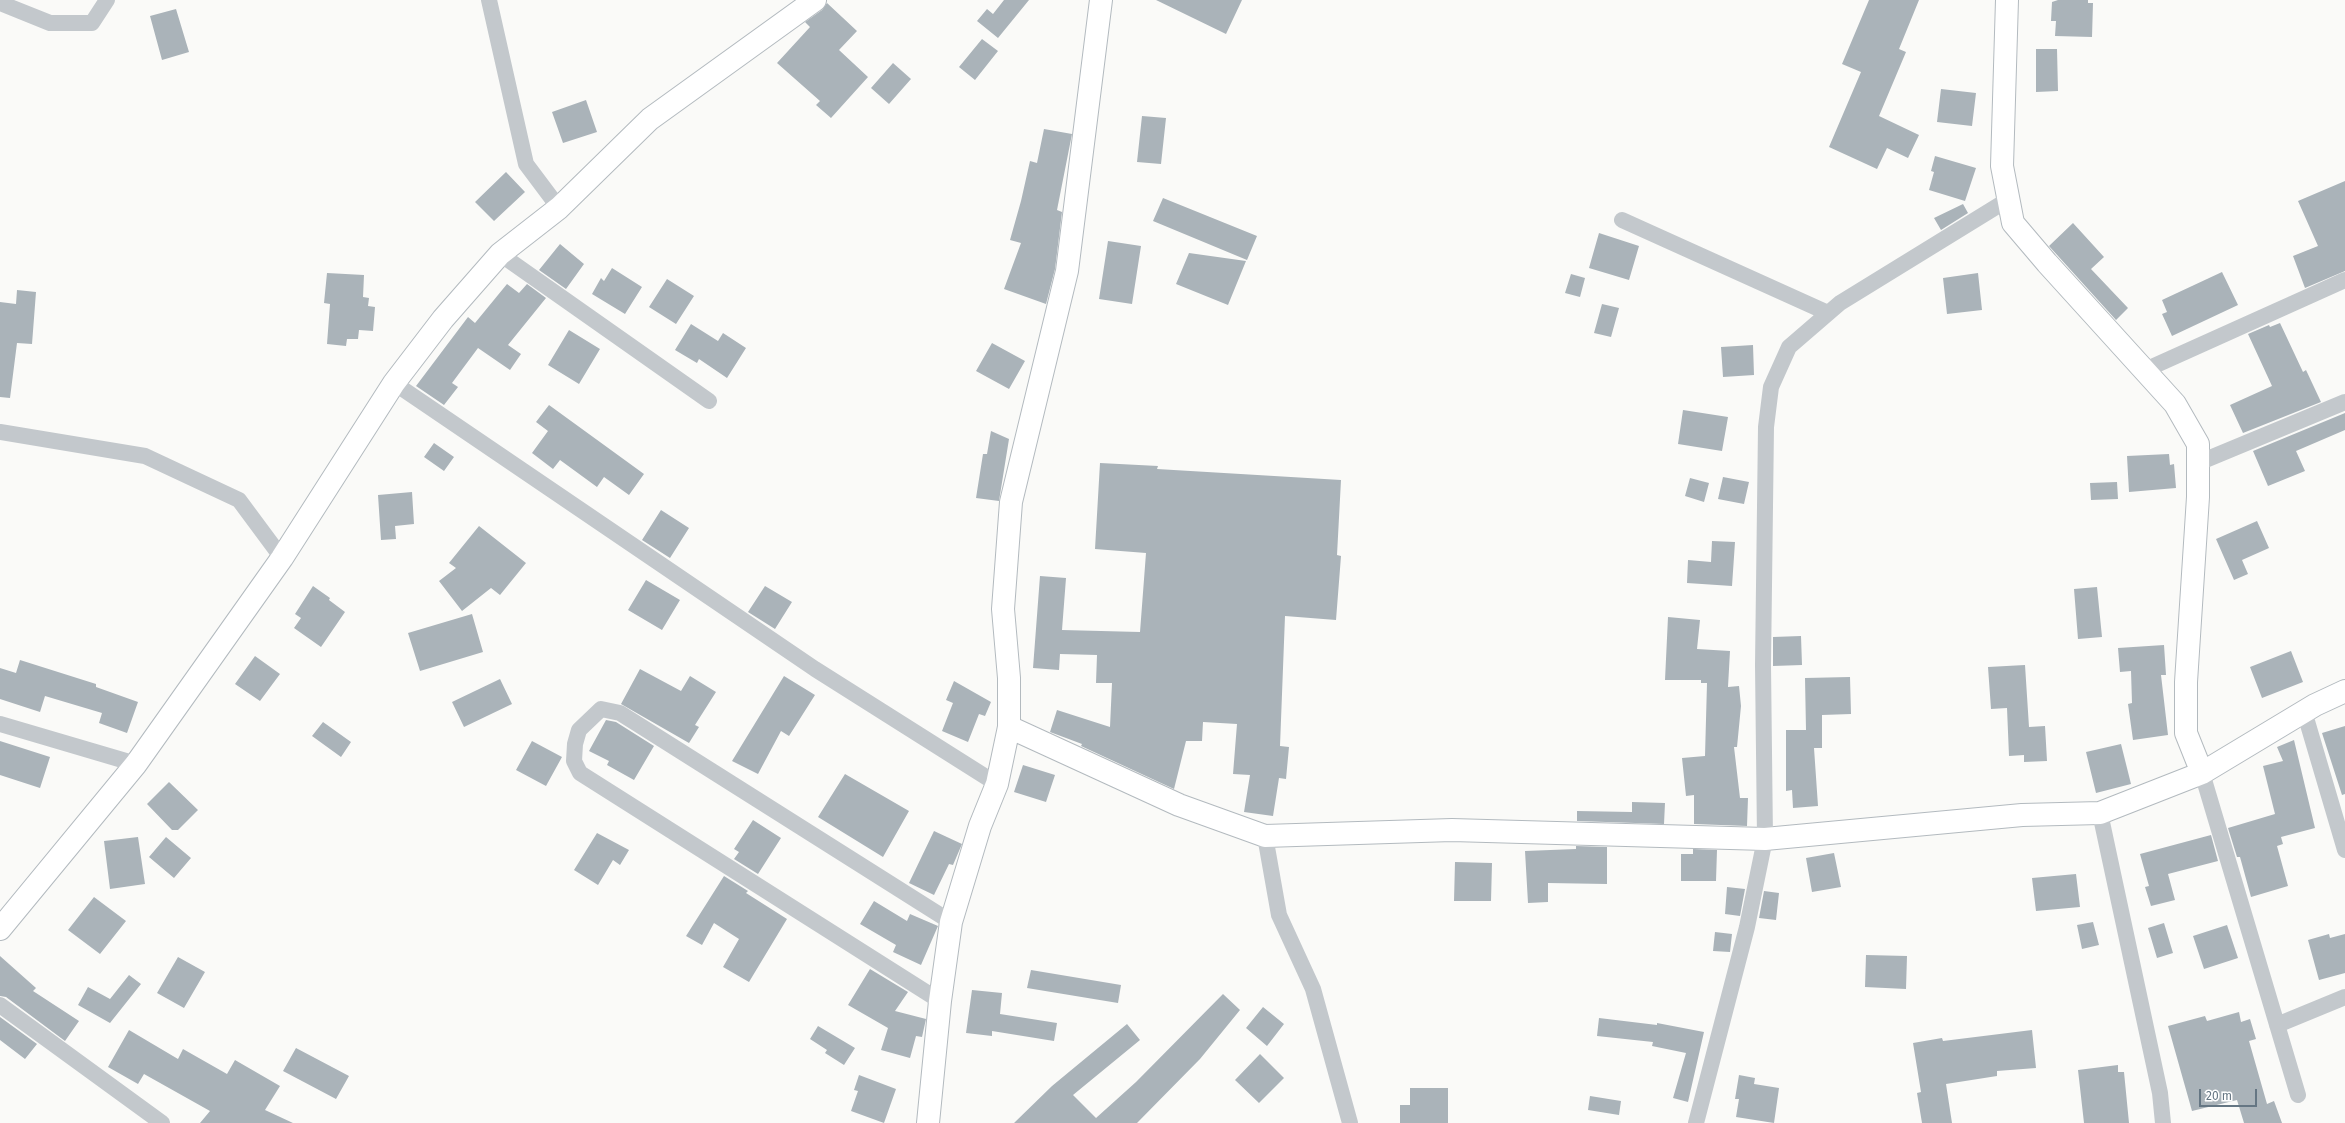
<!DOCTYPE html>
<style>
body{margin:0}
#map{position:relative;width:2345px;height:1123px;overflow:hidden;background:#fafaf8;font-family:"Fira Sans",sans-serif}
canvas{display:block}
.scale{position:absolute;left:2199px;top:1089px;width:58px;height:18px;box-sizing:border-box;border:2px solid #657683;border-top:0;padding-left:5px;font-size:12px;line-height:14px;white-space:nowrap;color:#657683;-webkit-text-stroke:3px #fff;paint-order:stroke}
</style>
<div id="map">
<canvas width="2345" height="1123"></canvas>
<div class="scale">20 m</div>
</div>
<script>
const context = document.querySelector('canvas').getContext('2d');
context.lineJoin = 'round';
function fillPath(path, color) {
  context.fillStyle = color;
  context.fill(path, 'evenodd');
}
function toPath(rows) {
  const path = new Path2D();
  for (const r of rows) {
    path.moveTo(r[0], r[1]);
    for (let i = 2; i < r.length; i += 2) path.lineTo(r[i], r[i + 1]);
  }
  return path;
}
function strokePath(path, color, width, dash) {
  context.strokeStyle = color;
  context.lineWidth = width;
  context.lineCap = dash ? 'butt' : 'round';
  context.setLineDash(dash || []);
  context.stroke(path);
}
const building = toPath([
 [1004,0,1029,0,998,38,977,21,987,9,993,14],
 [1156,0,1242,0,1226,34],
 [1869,0,1919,0,1899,49,1906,52,1879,116,1919,135,1908,158,1887,148,1877,169,1829,147,1861,72,1842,64],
 [2058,0,2088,0,2088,3,2093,3,2092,37,2055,36,2056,21,2051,21,2052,2],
 [827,3,857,31,839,50,868,77,831,118,816,105,820,101,777,63,810,27,805,22,822,10],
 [176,9,189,52,162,60,150,16],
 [982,39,998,51,975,80,959,67],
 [2036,49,2057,49,2058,91,2036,92],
 [893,63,911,79,889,104,871,88],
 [1941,89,1976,93,1972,126,1937,122],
 [586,100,597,132,563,143,552,112],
 [1142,116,1166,118,1161,164,1137,162],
 [1044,129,1072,134,1057,210,1062,212,1055,269,1046,304,1004,289,1021,243,1010,240,1021,201,1030,161,1037,163],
 [1935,156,1976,168,1965,201,1929,190,1934,172,1931,171],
 [506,172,525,192,494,221,475,202],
 [2345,181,2345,271,2305,288,2293,256,2318,246,2298,201],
 [1163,198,1257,236,1247,260,1153,221],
 [1963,204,1968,213,1941,230,1934,218],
 [2073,223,2104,257,2091,269,2128,308,2116,320,2049,246],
 [1599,233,1639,246,1629,280,1589,268],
 [1108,241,1141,246,1132,304,1099,299],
 [560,244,584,264,566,289,539,270],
 [1189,253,1246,261,1228,305,1176,284],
 [612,268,642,287,625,314,592,294,601,278,604,281],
 [2222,272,2238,305,2172,336,2162,314,2167,312,2162,300],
 [327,273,364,275,363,297,369,298,368,306,375,307,373,331,359,330,358,339,347,339,346,346,327,344,330,304,324,303],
 [1978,273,1982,310,1947,314,1943,278],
 [1571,274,1585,278,1580,297,1565,293],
 [667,279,694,296,676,324,649,307],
 [507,284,519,293,527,284,546,298,508,345,521,354,510,370,478,348,452,383,458,387,444,405,416,386,468,317,475,323],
 [17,290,36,292,32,344,17,343,10,398,0,397,0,302,16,304],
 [1602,304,1619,308,1611,337,1594,333],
 [2280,323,2303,372,2306,370,2321,402,2243,433,2230,405,2272,386,2248,334,2269,325,2270,327],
 [691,324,718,341,723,333,746,348,727,378,699,359,697,363,675,350],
 [569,330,600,349,579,384,548,365],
 [992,343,1025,361,1009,389,976,371],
 [1753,345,1754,375,1723,377,1721,347],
 [549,405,644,474,629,495,604,477,597,487,560,460,553,469,532,453,548,431,536,422],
 [1683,410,1728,417,1722,451,1678,444],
 [2345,413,2345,430,2296,451,2305,471,2268,486,2253,451],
 [991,431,1009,439,999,501,976,498,983,454,987,454],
 [434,443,454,457,444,471,424,457],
 [2169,454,2170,465,2174,464,2176,488,2129,492,2127,456],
 [1100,463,1158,466,1157,469,1341,480,1337,555,1341,556,1336,620,1285,616,1280,746,1289,747,1286,779,1279,778,1273,816,1244,812,1250,775,1233,774,1237,724,1203,722,1202,741,1186,741,1174,789,1081,746,1082,744,1050,732,1057,710,1110,727,1112,683,1096,683,1097,655,1060,654,1059,670,1033,668,1040,576,1066,578,1062,630,1140,632,1146,553,1095,549],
 [1723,477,1749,482,1744,504,1718,499],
 [1690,478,1709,483,1704,502,1685,496],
 [2117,482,2118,499,2091,500,2090,483],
 [412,492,414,524,395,526,396,539,381,540,378,495],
 [661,510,689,528,670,558,642,540],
 [2257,521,2269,548,2242,560,2248,574,2234,580,2216,539],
 [479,526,526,563,500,595,491,588,462,611,439,581,456,568,449,563],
 [1712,541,1735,542,1732,586,1687,583,1688,560,1711,562],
 [646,580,680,600,662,630,628,610],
 [313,586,330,598,329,600,345,612,321,647,294,628,301,618,295,614],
 [765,586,792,602,775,629,748,612],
 [2097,587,2102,637,2078,639,2074,589],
 [472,614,483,652,420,671,408,633],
 [1668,617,1700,620,1697,649,1730,651,1728,687,1739,686,1741,706,1737,747,1734,747,1740,798,1748,798,1747,826,1694,824,1694,795,1686,796,1682,758,1705,756,1707,683,1701,683,1701,680,1665,680],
 [1801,636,1802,665,1773,666,1773,637],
 [2164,645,2166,675,2161,675,2168,735,2133,740,2128,704,2132,703,2131,671,2120,672,2118,648],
 [2291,651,2303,682,2262,698,2250,667],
 [255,656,280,674,260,701,235,684],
 [20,660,96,684,96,687,138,702,127,733,99,723,102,713,45,696,40,712,0,699,0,668,16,673],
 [2025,665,2029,727,2045,726,2047,761,2024,762,2024,755,2009,756,2007,708,1991,709,1988,667],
 [640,669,681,691,690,676,716,692,695,725,699,727,689,743,621,704],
 [784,676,815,695,789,736,781,731,758,774,732,761],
 [1850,677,1851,714,1822,715,1822,748,1814,748,1818,806,1793,808,1792,790,1786,791,1786,730,1806,730,1805,678],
 [500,679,512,704,464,727,452,702],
 [954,681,991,702,985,716,979,714,968,742,942,731,953,703,946,700],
 [606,720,616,722,654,746,634,780,607,765,609,761,589,751],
 [323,722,351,742,341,757,312,736],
 [2345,726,2345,794,2342,795,2322,733],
 [2294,740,2315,828,2281,837,2283,844,2277,846,2288,886,2251,897,2240,857,2237,857,2228,828,2275,814,2263,766,2283,761,2277,747],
 [0,741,50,757,40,788,0,775],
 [532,741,562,757,546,786,516,770],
 [2121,744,2131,784,2096,793,2086,752],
 [1023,765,1055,775,1046,802,1014,792],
 [845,774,909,811,883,857,818,817],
 [169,782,198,810,178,830,172,830,147,804],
 [1632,802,1665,803,1664,824,1577,821,1577,811,1632,812],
 [753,820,781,838,758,874,734,859,739,852,734,849],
 [934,831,962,844,953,865,949,864,934,895,909,883],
 [597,833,629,850,620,865,613,860,598,885,574,870],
 [2211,835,2218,861,2168,874,2175,900,2151,906,2145,887,2149,886,2140,854],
 [138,837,145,884,110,889,104,841],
 [166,837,191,858,174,878,149,857],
 [1576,846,1607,847,1607,884,1548,883,1548,902,1528,903,1525,851,1576,849],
 [1693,849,1717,850,1716,881,1681,881,1681,854,1693,854],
 [1834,853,1841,887,1812,892,1806,858],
 [1455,862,1492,863,1491,901,1454,901],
 [2076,874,2080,907,2036,911,2032,878],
 [724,876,748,891,746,893,787,919,749,982,723,967,739,939,714,923,702,945,686,936],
 [1727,887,1745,889,1740,916,1725,914],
 [1764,891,1779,893,1776,920,1759,918],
 [94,897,126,921,100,954,68,930],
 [874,901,907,921,910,914,938,926,921,965,893,952,896,945,860,924],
 [2093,922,2099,945,2082,949,2077,925],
 [2164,923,2173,953,2157,958,2148,928],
 [2227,925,2238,958,2204,969,2193,936],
 [1715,932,1732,934,1730,952,1713,951],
 [2329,934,2330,938,2345,934,2345,973,2319,980,2308,940],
 [1866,955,1907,956,1906,989,1865,987],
 [0,956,36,988,33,991,79,1021,65,1041,6,997,0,996],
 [178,957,205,972,184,1008,157,993],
 [870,969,908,992,895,1011,926,1019,922,1037,916,1036,910,1058,881,1050,888,1028,848,1005],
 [1031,970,1121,985,1118,1003,1027,988],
 [129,975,141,984,110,1023,78,1005,88,987,110,999],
 [972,990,1002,993,1000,1014,1057,1023,1054,1041,992,1031,992,1036,966,1033],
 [1223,994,1240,1010,1200,1059,1137,1123,1014,1123,1052,1086,1127,1024,1140,1040,1073,1095,1096,1118,1136,1082],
 [1263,1007,1284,1024,1267,1046,1246,1028],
 [2239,1012,2241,1022,2250,1019,2256,1039,2249,1041,2267,1104,2274,1101,2282,1123,2244,1123,2237,1100,2192,1111,2168,1026,2205,1016,2207,1021],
 [0,1017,37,1044,25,1059,0,1040],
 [1599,1018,1657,1025,1657,1023,1704,1032,1688,1102,1673,1098,1686,1053,1652,1046,1653,1042,1597,1036],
 [818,1026,855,1048,844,1065,825,1053,827,1050,810,1039],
 [129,1030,178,1059,183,1049,227,1074,235,1060,280,1086,265,1110,293,1123,200,1123,210,1111,144,1074,138,1084,108,1067],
 [2032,1030,2036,1068,1997,1071,1997,1076,1946,1084,1952,1123,1922,1123,1917,1093,1921,1092,1913,1043,1942,1038,1943,1041],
 [296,1048,349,1076,336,1099,283,1071],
 [1260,1054,1284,1078,1259,1103,1235,1080],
 [2118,1065,2118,1072,2124,1072,2129,1123,2084,1123,2078,1070],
 [859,1075,896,1089,884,1123,851,1111,858,1091,854,1090],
 [1739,1075,1755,1078,1754,1084,1779,1088,1774,1123,1736,1117,1739,1099,1735,1099],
 [1410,1088,1448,1088,1448,1123,1400,1123,1400,1105,1410,1105],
 [1590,1096,1621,1101,1619,1115,1588,1110]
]);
const street = toPath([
 [489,0,526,164,559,208],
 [0,3,50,23,92,23,107,0],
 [1622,220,1828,313],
 [500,254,709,401],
 [2145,370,2345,280],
 [394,383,815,669,997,784],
 [0,432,145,456,239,500,282,558],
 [2198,463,2345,402],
 [2304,711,2345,850],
 [0,724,136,764],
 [2202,773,2298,1095],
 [2100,813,2160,1093,2163,1123],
 [1265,836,1279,915,1313,989,1350,1123],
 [940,1001,580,773,574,761,575,744,579,730,601,709,620,713,951,922],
 [0,1005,162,1123],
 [2277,1025,2345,997],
 [1696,1123,1747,927,1765,839,1763,665,1766,427,1771,387,1789,347,1840,303,2009,199]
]);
const secondary = toPath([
 [2007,0,2002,166,2013,223,2047,263,2175,404,2198,444,2198,497,2186,682,2186,733,2202,773],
 [1009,727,1179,805,1265,836,1452,830,1765,839,2022,815,2100,813,2202,773,2315,705,2345,691],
 [0,929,136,764,282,558,394,383,443,319,500,254,559,208,650,119,815,0],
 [928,1123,940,1001,951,922,980,826,997,784,1009,727,1009,678,1003,609,1011,502,1067,271,1101,0]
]);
fillPath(building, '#aab3b9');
strokePath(secondary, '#b3babf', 24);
strokePath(street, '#c3c8cc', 16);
strokePath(secondary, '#fff', 22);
</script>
